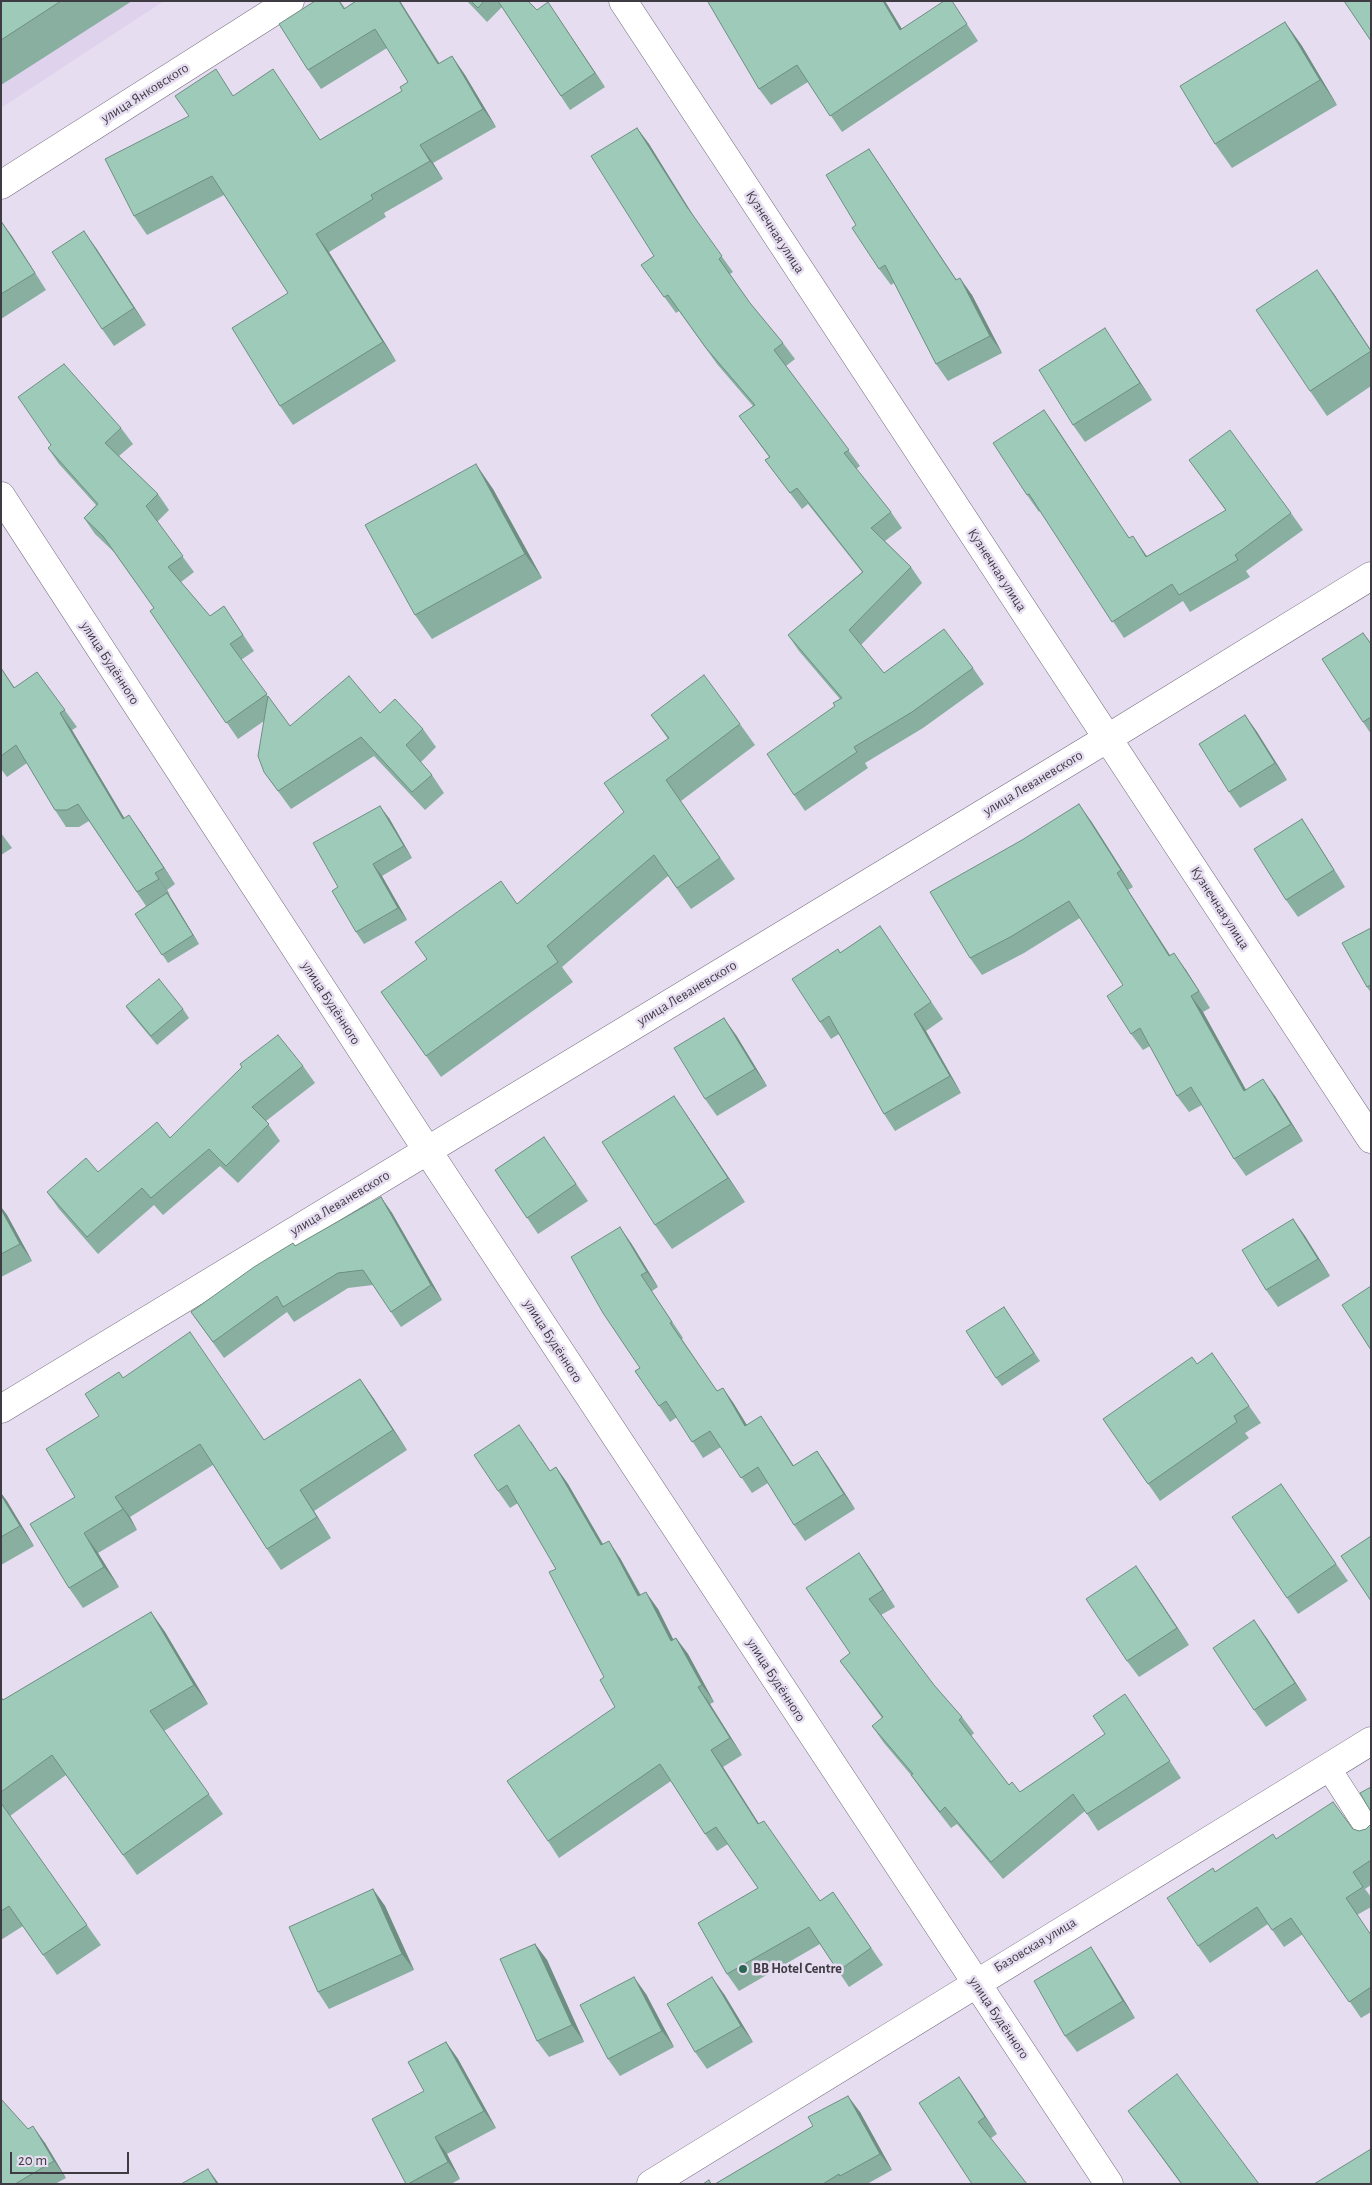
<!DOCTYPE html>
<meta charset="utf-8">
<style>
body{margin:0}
#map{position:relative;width:1372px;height:2185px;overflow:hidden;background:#e6ddf1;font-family:"Alegreya Sans",sans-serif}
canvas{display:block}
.frame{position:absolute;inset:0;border:2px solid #3f3b43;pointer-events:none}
.scale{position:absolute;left:10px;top:2152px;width:119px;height:22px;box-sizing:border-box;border:2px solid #3f3b43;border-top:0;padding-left:6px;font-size:15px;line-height:18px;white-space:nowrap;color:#3f3b43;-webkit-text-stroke:4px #e6ddf1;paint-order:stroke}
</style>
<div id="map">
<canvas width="1372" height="2185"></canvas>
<div class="frame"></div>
<div class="scale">20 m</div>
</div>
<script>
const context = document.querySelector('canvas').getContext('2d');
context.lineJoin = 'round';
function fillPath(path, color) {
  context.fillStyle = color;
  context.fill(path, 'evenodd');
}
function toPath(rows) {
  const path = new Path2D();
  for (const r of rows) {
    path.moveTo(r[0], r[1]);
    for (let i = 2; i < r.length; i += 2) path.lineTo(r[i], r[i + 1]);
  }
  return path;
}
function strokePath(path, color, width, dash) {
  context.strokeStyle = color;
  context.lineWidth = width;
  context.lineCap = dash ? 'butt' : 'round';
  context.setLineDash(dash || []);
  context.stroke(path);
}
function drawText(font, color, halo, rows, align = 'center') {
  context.font = font + ' "Alegreya Sans",sans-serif';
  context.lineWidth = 5;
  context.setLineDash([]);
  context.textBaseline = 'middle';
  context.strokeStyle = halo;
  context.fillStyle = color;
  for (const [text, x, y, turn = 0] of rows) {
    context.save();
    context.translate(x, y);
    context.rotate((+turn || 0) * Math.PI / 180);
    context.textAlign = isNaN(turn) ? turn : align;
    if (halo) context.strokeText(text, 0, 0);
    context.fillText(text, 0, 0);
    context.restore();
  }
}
const built = toPath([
 [1,1,164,1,1,108]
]);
const lane = toPath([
 [1328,1767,1371,1834]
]);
const secondary = toPath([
 [623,1,1371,1139],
 [1,185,290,1],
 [1,496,427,1150,1109,2184],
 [1,1409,1108,738,1371,576],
 [651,2184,1371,1741]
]);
const wall = toPath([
 [1,1,132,1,1,85],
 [315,1,340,1,345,8,356,1,400,1,440,64,452,56,465,75,496,127,433,163,443,179,384,213,386,217,329,252,396,361,293,425,280,406,288,293,224,195,147,235,134,216,234,96,286,88,320,140,402,91,408,82,387,48,321,89,308,70],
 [467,1,528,1,537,10,558,17,605,87,570,110,502,7,487,22],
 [709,1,885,1,902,29,952,1,978,41,842,132,808,82,771,105,759,89],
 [1285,22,1302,46,1337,105,1232,168,1215,144],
 [637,128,649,144,696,221,733,272,730,274,750,303,783,343,795,359,786,366,860,466,856,469,891,512,902,528,885,541,911,567,922,583,861,645,884,673,973,668,984,684,923,728,865,763,868,768,805,811,794,795,835,706,840,699,799,651,788,635,862,572,808,504,802,509,777,476,765,460,769,457,739,416,753,406,717,364,679,311,676,313,641,265,654,256],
 [869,149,956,280,972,295,1002,353,948,381,936,364,894,283,891,285,879,269,856,225],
 [1,221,46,290,1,319],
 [96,248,146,325,114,346,102,329],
 [1334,294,1371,350,1371,386,1327,416,1310,391],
 [1116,345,1152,400,1085,442,1073,425],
 [1056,427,1129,538,1147,556,1226,511,1189,460,1291,513,1303,530,1246,571,1250,577,1190,612,1183,601,1124,638,1040,511,1039,512,1027,495],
 [121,428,133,444,119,456,158,494,169,510,157,522,194,572,181,582,210,616,224,606,254,651,241,660,290,726,380,713,423,729,436,747,421,762,432,775,444,793,425,810,374,756,291,809,264,772,264,721,238,739,150,611,154,608,114,552,95,534,84,518,96,505,59,464,48,448],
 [493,489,542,578,432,639,415,615],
 [1363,633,1371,643,1371,734,1363,722],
 [1,668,15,688,37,672,77,727,72,730,124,818,141,832,175,884,167,890,170,895,170,896,199,944,168,963,135,914,146,906,89,821,79,827,66,827,55,810,27,763,7,777,1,769],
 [651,715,740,724,755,745,681,801,735,879,691,909,668,876,562,967,573,982,441,1077,381,992,517,904,624,812,668,739],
 [1245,715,1257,732,1287,780,1240,808,1229,792],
 [389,818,412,858,382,876,407,920,364,944,356,932,338,887],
 [1302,819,1313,836,1345,887,1298,917,1286,900],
 [1091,821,1133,887,1128,890,1170,955,1186,970,1210,1008,1203,1012,1246,1090,1275,1096,1303,1141,1246,1176,1234,1159,1202,1105,1189,1112,1177,1096,1150,1046,1143,1050,1131,1034,1123,985,1080,918,1024,953,982,975,970,958],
 [1,833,12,848,1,855],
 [880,926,943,1019,926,1031,961,1093,895,1131,884,1114,839,1034,831,1039,820,1022,840,953],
 [1371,928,1371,993,1367,987],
 [126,1007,183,1009,189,1018,157,1045,132,1015],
 [736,1035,767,1086,717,1116,705,1099],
 [303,1066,315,1083,266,1121,280,1141,238,1183,220,1166,163,1215,154,1205,98,1254,59,1209,47,1192,98,1172,170,1138],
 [691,1121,745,1202,672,1249,655,1225],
 [544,1137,588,1201,538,1234,495,1170],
 [381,1197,392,1213,442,1300,401,1327,373,1285,348,1288,294,1322,287,1312,224,1358,191,1312,295,1246],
 [1,1207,7,1215,32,1261,1,1277],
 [1293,1219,1305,1236,1330,1276,1278,1307,1266,1290],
 [631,1243,658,1287,652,1291,683,1338,682,1339,717,1391,723,1388,734,1404,747,1425,772,1432,794,1466,817,1451,828,1467,855,1509,805,1541,794,1525,768,1483,752,1493,721,1447,703,1458,677,1417,670,1422,635,1371,640,1368],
 [1004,1307,1040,1361,1002,1386,996,1378],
 [1212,1353,1261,1423,1245,1433,1249,1438,1160,1501,1103,1419,1197,1364],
 [123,1378,264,1440,360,1379,374,1399,407,1450,314,1511,331,1538,281,1570,267,1549,213,1465,130,1517,137,1530,98,1553,119,1587,83,1608,69,1588,75,1497,99,1416],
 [531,1441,550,1471,556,1467,568,1484,603,1544,620,1558,641,1595,658,1609,673,1639,676,1638,688,1654,714,1702,710,1704,742,1755,723,1767,759,1824,820,1901,833,1892,883,1965,849,1987,820,1944,739,1991,727,1974,758,1888,728,1844,717,1851,705,1834,671,1781,559,1858,548,1841,615,1707,604,1677,556,1569,518,1503,510,1508,498,1491],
 [1281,1484,1348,1581,1298,1614,1287,1598],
 [1,1493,34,1546,1,1565],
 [859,1553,895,1607,881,1615,934,1685,962,1717,974,1733,971,1736,1009,1785,1020,1792,1105,1734,1137,1711,1181,1778,1098,1831,1085,1811,1003,1879,957,1824,951,1828,923,1792,911,1775,884,1743,872,1726,882,1718,840,1661,850,1653],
 [1148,1583,1189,1645,1139,1677,1127,1661],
 [151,1612,165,1632,208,1704,164,1731,223,1814,137,1875,66,1775,10,1816,101,1945,57,1975,23,1926,1,1940,1,1697,3,1700],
 [1266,1637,1307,1700,1266,1727,1254,1710],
 [1371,1824,1371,1885,1365,1889,1371,1897,1371,1907,1357,1915,1371,1935,1371,2012,1361,2018,1303,1934,1284,1947,1268,1924,1210,1963,1198,1946,1215,1872,1276,1839,1353,1829,1359,1831,1366,1829],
 [373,1889,385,1906,414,1970,329,2009,318,1992],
 [535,1944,547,1960,584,2042,549,2057,537,2041],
 [1102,1964,1135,2018,1077,2052,1065,2036],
 [646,1994,674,2047,620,2076,608,2059],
 [724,1994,753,2042,707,2069,695,2052],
 [446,2042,458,2059,496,2128,447,2154,460,2179,451,2184,406,2184,424,2091],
 [971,2094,997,2134,991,2138,972,2184],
 [1128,2111,1259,2184,1181,2184],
 [860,2112,892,2170,867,2184,715,2184,813,2126],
 [28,2129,45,2143,66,2178,55,2184,1,2184]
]);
const shadedWall = toPath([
 [399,1,400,1,451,83,438,64],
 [883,1,885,1,912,46,900,30],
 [548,2,558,17,605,87,595,73],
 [1285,22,1302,46,1337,105,1320,80],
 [452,56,465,75,496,127,483,109],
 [637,128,649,144,698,223,687,207],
 [420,145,433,163,443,179,430,161],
 [869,149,880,165,968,297,956,280],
 [1,221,12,236,46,290,35,273],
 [84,231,96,248,146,325,134,308],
 [316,234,329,252,396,361,383,342],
 [1317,270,1334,294,1371,351],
 [960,278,972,295,1002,353,990,336],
 [1105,328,1116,345,1152,400,1140,383],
 [1044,410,1056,427,1140,555,1129,538],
 [476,464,493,489,542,578,525,554],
 [1133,536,1144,552,1158,574,1146,557],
 [60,713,72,730,135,836,123,819],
 [1245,715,1257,732,1287,780,1275,763],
 [1079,804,1091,821,1133,887,1121,870],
 [380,806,389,818,412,858,404,846],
 [129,815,141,832,175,884,164,868],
 [1302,819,1313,836,1345,887,1334,870],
 [373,864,382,876,407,920,398,908],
 [155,873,167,890,170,895,159,879],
 [1117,873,1128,890,1181,973,1169,956],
 [167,893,173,901,199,944,193,935],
 [1174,953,1186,970,1210,1008,1199,991],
 [1191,996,1203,1012,1256,1108,1244,1091],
 [914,1014,926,1031,961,1093,950,1076],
 [724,1018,736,1035,767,1086,755,1069],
 [1263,1079,1275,1096,1303,1141,1291,1124],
 [674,1096,691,1121,745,1202,728,1178],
 [381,1197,392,1213,442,1300,431,1285],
 [1,1207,7,1215,32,1261,20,1244,1,1209],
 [1293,1219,1305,1236,1330,1276,1318,1259],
 [620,1227,631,1243,658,1287,647,1272],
 [360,1379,374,1399,407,1450,393,1430],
 [723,1388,734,1404,757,1442,745,1426],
 [761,1416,772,1432,804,1482,793,1466],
 [817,1451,828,1467,855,1509,844,1494],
 [556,1467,568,1484,613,1562,601,1545],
 [300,1490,314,1511,331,1538,317,1517],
 [1,1493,7,1501,34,1546,20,1526,1,1495],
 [115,1497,130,1517,137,1530],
 [84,1533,98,1553,119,1587,104,1567],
 [609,1541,620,1558,650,1613,638,1596],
 [859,1553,871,1570,895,1607,883,1590],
 [1136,1566,1148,1583,1189,1645,1177,1628],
 [646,1592,658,1609,682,1657,671,1641],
 [151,1612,165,1632,208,1704,194,1685],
 [1254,1620,1266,1637,1307,1700,1295,1683],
 [676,1638,688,1654,714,1702,702,1685],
 [698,1687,710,1704,742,1755,730,1738],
 [711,1750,723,1767,770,1841,758,1824],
 [373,1889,385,1906,414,1970,402,1954],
 [535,1944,547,1960,584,2042,572,2025],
 [1091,1947,1102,1964,1135,2018,1123,2001],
 [634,1977,646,1994,674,2047,662,2031],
 [712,1977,724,1994,753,2042,741,2026],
 [446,2042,458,2059,496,2128,484,2111],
 [959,2077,971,2094,997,2134,985,2117],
 [848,2096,860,2112,892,2170,880,2154],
 [33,2126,45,2143,66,2178,54,2161],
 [435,2137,447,2154,460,2179,448,2162],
 [208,2169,219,2184,217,2184]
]);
const building = toPath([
 [1,1,61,1,1,40,1,1],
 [315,1,339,1,344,9,356,1,399,1,438,64,452,56,483,109,420,145,430,161,371,195,373,199,316,234,383,342,280,406,232,328,288,293,212,176,134,216,105,159,189,116,175,96,216,69,233,96,273,69,320,140,402,91,400,87,408,82,375,29,308,70,279,24,315,1],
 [471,1,484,1,478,8,471,1],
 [498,1,528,1,537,10,548,2,595,73,561,96,498,1],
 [709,1,883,1,900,30,944,1,952,1,967,24,830,116,797,65,759,89,708,2,709,1],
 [1344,1,1371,1,1371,41,1344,1],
 [1285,22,1320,80,1215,144,1180,86,1285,22],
 [637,128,687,207,722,256,719,259,750,303,783,343,774,350,849,450,844,453,891,512,871,528,911,567,849,630,884,673,944,629,973,668,912,712,854,747,857,752,794,795,767,754,835,706,833,703,842,698,788,635,863,572,797,488,790,493,765,460,770,457,739,416,755,405,706,348,668,295,664,297,641,265,654,256,591,156,637,128],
 [869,149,956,280,960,278,990,336,936,364,885,265,879,269,852,228,856,225,826,175,869,149],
 [1,221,35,273,1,294,1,221],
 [84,231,134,308,102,329,52,252,84,231],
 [1317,270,1371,351,1310,391,1256,310,1317,270],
 [1105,328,1140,383,1073,425,1039,370,1105,328],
 [64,364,121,428,105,443,158,494,146,506,183,556,168,567,210,616,224,606,243,635,230,644,267,694,226,723,150,611,154,608,103,536,84,518,98,504,48,448,51,445,18,397,64,364],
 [1044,410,1129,538,1133,536,1146,557,1226,510,1189,460,1230,430,1291,513,1235,555,1238,560,1179,595,1172,584,1112,622,1029,494,1027,495,993,443,1044,410],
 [476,464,525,554,415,615,365,525,476,464],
 [1363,633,1371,644,1371,717,1363,722,1322,659,1363,633],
 [1,668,14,688,37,672,65,710,60,713,123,819,129,815,164,868,155,873,159,879,137,892,78,804,67,810,55,810,16,745,1,756,1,668],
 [704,675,740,724,666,780,720,858,677,888,654,855,547,946,558,962,426,1056,381,992,427,959,415,942,501,881,517,904,624,812,604,783,669,738,651,715,704,675],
 [349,676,380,713,395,699,423,729,406,745,432,775,412,792,361,737,278,791,264,772,258,756,268,696,290,726,349,676],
 [1245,715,1275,763,1229,792,1199,744,1245,715],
 [1079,804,1121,870,1117,873,1169,956,1174,953,1199,991,1191,996,1244,1091,1263,1079,1291,1124,1234,1159,1191,1087,1177,1096,1140,1028,1131,1034,1107,996,1123,985,1069,901,1012,936,970,958,930,892,1022,840,1079,804],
 [380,806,404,846,373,864,398,908,356,932,332,891,338,887,313,843,380,806],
 [1302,819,1334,870,1286,900,1254,849,1302,819],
 [167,893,193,935,162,955,135,914,167,893],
 [880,926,931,1002,914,1014,950,1076,884,1114,829,1016,820,1022,792,979,838,949,840,953,880,926],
 [1371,928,1371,985,1367,987,1342,943,1371,928],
 [159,979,183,1009,151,1036,126,1006,159,979],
 [724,1018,755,1069,705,1099,674,1048,724,1018],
 [278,1035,303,1066,252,1107,269,1124,226,1166,209,1149,151,1198,142,1188,87,1237,47,1192,86,1158,98,1172,157,1122,170,1138,242,1067,240,1064,278,1035],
 [674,1096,728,1178,655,1225,602,1142,674,1096],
 [544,1137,576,1184,527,1218,495,1170,544,1137],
 [381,1197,431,1285,391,1312,363,1270,338,1273,283,1307,277,1296,213,1342,191,1312,254,1267,293,1243,295,1246,381,1197],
 [1,1209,20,1244,1,1254,1,1209],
 [1293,1219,1318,1259,1266,1290,1242,1250,1293,1219],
 [620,1227,647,1272,641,1275,672,1322,670,1323,717,1391,723,1388,745,1426,761,1416,793,1466,817,1451,844,1494,794,1525,758,1467,741,1478,710,1431,692,1442,666,1401,659,1406,635,1371,640,1368,603,1313,571,1257,620,1227],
 [1371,1286,1371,1350,1342,1305,1371,1286],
 [1004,1307,1034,1353,996,1378,966,1331,1004,1307],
 [190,1332,264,1440,360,1379,393,1430,300,1490,317,1517,267,1549,200,1444,115,1497,123,1509,84,1533,104,1567,69,1588,30,1524,75,1497,46,1449,99,1416,85,1394,119,1372,123,1378,190,1332],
 [1212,1353,1249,1406,1234,1416,1237,1422,1148,1484,1103,1419,1192,1357,1197,1364,1212,1353],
 [519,1425,550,1471,556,1467,601,1545,609,1541,638,1596,646,1592,671,1641,676,1638,702,1685,698,1687,730,1738,711,1750,758,1824,764,1821,820,1901,833,1892,871,1948,838,1971,809,1927,727,1974,698,1923,758,1888,716,1827,705,1834,660,1764,548,1841,507,1781,615,1707,600,1680,604,1677,549,1572,556,1569,507,1485,498,1491,474,1455,519,1425],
 [1281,1484,1336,1564,1287,1598,1232,1517,1281,1484],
 [1,1495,20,1526,1,1537,1,1495],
 [1371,1536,1371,1601,1341,1556,1371,1536],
 [859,1553,883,1590,869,1599,934,1685,962,1717,959,1720,1009,1785,1012,1782,1020,1792,1105,1734,1093,1716,1125,1694,1170,1761,1087,1814,1073,1794,991,1862,945,1807,940,1812,911,1775,913,1774,872,1726,883,1717,840,1661,850,1653,806,1588,859,1553],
 [1136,1566,1177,1628,1127,1661,1086,1599,1136,1566],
 [151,1612,194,1685,150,1711,209,1794,123,1855,52,1755,1,1792,1,1697,3,1700,151,1612],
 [1254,1620,1295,1683,1254,1710,1213,1648,1254,1620],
 [1371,1787,1371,1812,1360,1793,1371,1787],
 [1333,1802,1353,1829,1359,1831,1366,1829,1371,1824,1371,1860,1353,1872,1363,1887,1346,1898,1371,1935,1371,1987,1349,2002,1291,1918,1272,1930,1257,1907,1198,1946,1167,1898,1213,1868,1215,1872,1273,1834,1276,1839,1333,1802],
 [1,1803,87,1925,43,1955,9,1906,1,1911,1,1803],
 [373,1889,402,1954,318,1992,289,1927,373,1889],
 [535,1944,572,2025,537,2041,500,1959,535,1944],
 [1091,1947,1123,2001,1065,2036,1034,1981,1091,1947],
 [634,1977,662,2031,608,2059,580,2005,634,1977],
 [712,1977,741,2026,695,2052,667,2004,712,1977],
 [446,2042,484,2111,435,2137,448,2162,408,2184,406,2184,372,2119,424,2091,408,2062,446,2042],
 [1177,2074,1259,2184,1182,2184,1128,2111,1177,2074],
 [959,2077,985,2117,978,2122,1027,2184,972,2184,919,2103,959,2077],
 [848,2096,880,2154,840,2176,839,2174,823,2184,715,2184,813,2126,808,2117,848,2096],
 [1,2099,28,2129,33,2126,54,2161,15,2184,1,2184,1,2099],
 [1371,2149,1371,2184,1314,2184,1371,2149],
 [208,2169,217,2184,181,2184,208,2169],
 [709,2180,711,2184,703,2184,709,2180]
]);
const markers = [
 [743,1969,5,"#2b6853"]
];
const streetNames = [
 ["улица Янковского",145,93,-32],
 ["Кузнечная улица",775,232,57],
 ["Кузнечная улица",997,570,57],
 ["улица Будённого",110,663,57],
 ["улица Леваневского",1033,783,-31],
 ["Кузнечная улица",1220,908,57],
 ["улица Леваневского",687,993,-31],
 ["улица Будённого",331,1003,57],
 ["улица Леваневского",340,1203,-31],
 ["улица Будённого",553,1341,57],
 ["улица Будённого",776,1680,57],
 ["Базовская улица",1035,1945,-31],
 ["улица Будённого",999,2018,56]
];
const poiNames = [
 ["BB Hotel Centre",753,1969]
];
fillPath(built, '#ded2ed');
strokePath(lane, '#726a7c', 25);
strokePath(secondary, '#726a7c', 29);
strokePath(lane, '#fff', 24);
strokePath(secondary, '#fff', 28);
fillPath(wall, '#88af9f');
fillPath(shadedWall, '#6f8e82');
fillPath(building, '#9ecbb9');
strokePath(building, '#6f8e82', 1);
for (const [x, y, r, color] of markers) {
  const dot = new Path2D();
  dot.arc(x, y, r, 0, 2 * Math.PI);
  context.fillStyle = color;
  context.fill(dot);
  strokePath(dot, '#e6ddf1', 2);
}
drawText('14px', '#3f3b43', '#e6ddf1', streetNames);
drawText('bold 14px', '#3f3b43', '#e6ddf1', poiNames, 'left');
</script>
